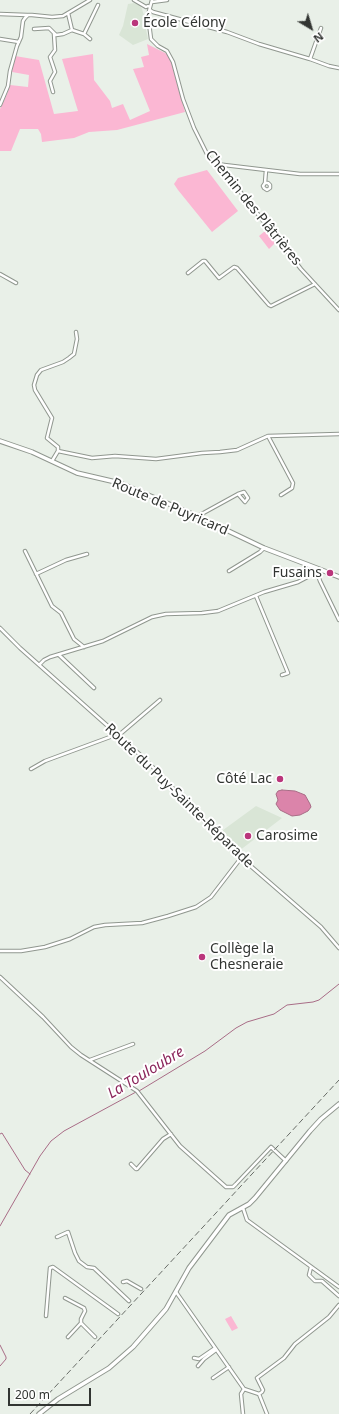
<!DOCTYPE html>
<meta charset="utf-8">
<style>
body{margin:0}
#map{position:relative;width:339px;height:1414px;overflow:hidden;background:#e9f0e8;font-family:"Noto Sans",sans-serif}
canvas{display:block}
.north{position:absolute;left:291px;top:8px;width:40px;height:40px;-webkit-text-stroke:3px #fff;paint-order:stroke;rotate:142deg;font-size:11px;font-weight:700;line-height:16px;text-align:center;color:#323532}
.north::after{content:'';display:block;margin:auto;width:14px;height:18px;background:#323532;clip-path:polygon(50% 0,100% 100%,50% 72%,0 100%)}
.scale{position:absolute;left:8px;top:1388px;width:83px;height:18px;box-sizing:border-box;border:2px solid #323532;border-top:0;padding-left:5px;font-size:12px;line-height:14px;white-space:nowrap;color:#323532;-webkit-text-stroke:3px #fff;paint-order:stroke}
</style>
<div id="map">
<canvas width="339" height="1414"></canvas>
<div class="north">N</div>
<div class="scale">200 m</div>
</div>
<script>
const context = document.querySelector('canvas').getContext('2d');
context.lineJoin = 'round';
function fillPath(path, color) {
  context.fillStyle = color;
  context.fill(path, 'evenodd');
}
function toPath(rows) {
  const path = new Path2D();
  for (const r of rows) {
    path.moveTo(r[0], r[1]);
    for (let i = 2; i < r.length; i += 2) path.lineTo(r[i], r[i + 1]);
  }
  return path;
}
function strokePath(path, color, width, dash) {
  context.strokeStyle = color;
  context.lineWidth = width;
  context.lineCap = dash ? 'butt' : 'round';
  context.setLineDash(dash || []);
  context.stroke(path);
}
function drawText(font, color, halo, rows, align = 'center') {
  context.font = font + ' "Noto Sans",sans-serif';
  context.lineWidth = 4;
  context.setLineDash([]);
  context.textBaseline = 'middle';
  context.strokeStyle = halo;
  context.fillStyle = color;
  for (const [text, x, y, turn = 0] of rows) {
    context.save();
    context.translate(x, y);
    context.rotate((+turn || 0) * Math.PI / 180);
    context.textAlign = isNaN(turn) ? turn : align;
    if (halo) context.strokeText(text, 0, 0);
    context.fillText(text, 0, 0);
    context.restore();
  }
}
const built = toPath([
 [134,3,140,5,142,9,146,22,145,25,148,39,133,45,119,35,123,26,128,4],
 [256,806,282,818,239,851,219,833]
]);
const green = toPath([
 [147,44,169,55,172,62,185,112,117,130,89,132,74,138,42,142,41,134,38,129,20,129,11,151,0,151,0,109,7,94,10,85,28,87,29,75,12,72,15,56,39,60,54,114,78,111,62,59,93,54,94,80,110,101,112,108,123,104,130,120,150,111,133,69,144,67,141,57,149,55],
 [207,170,238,211,212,232,178,190,174,184,178,178],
 [265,231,275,243,269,249,259,236],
 [231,1316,238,1328,232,1331,225,1319]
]);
const water = toPath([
 [282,790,295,791,305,795,310,804,311,807,308,811,300,815,292,816,280,810,276,804,278,800,276,794,278,791,282,790]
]);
const stream = toPath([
 [139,1091,205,1051,236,1028,247,1022,274,1014,287,1005,313,1002,319,1000,339,984],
 [0,1134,2,1133,25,1170,30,1174],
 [0,1226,40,1156,51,1141,64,1131,136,1092],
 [0,1345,6,1357,6,1359,0,1366]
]);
const minor = toPath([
 [134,0,146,7,148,6,150,7],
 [152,0,148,15,151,39,158,46,167,51,173,62,183,99,194,128,210,160,224,171,301,269,339,310],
 [152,2,167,0],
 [150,10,153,12,227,32,259,44,310,59,329,66,339,68],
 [68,13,72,30,84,34,90,39],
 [0,14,27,15],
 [34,29,49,28,56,35,63,34,72,30],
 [84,34,98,5],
 [0,39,19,42],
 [310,59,321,28],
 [53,92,50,81,55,72,50,57,55,50,54,34],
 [0,105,8,86,10,71,17,46,21,37,23,21,25,18,28,15,32,15,52,17,63,16,90,0],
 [216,164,300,174,339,174],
 [265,183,268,183,270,185,270,188,267,190,264,188,263,186,265,183],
 [265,183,266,170],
 [188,273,203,261,205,261,219,278,234,267,237,268,269,305,271,306,315,284],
 [0,274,16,283],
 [268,436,293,483,292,488,281,495],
 [58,451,58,447,47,438,52,418,35,390,34,385,37,375,41,370,63,362,69,358,74,354,77,339,76,332],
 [52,461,58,451,92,458,115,456,156,459,202,453,220,452,237,450,268,436,339,434],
 [197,516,198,516,238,494,244,492,248,498,245,502,238,494],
 [25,551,52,606,61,613,74,639,84,647],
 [229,571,260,552,264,548],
 [317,572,320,581,339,620],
 [36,574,66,560,87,554],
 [256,596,288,673,282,675],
 [0,628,20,648,146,760,231,849,321,927,339,948],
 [59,655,94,688],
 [39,665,44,660,50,657,103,641,152,617,166,614,202,613,218,611,264,592,298,582,317,572,319,569],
 [119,735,160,700],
 [31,769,45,761,110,737,116,733],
 [0,951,21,951,45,947,70,939,94,927,105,925,142,923,168,916,196,907,211,897,241,858],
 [0,977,43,1017,71,1047,81,1055,137,1091,180,1146,226,1187,233,1187,236,1184,271,1147,286,1161],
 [90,1060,133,1044],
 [131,1164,136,1169,137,1169,163,1139,171,1134],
 [243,1208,247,1220,339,1287],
 [57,1237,68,1232,75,1253,79,1261,87,1267,94,1268,129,1301],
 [311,1267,309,1275,315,1281,322,1281,339,1296],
 [123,1282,127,1281,141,1289],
 [176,1292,244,1389,241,1394,243,1414],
 [65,1298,84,1308,85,1311,81,1319,81,1323],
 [46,1316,50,1268,53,1267,118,1314],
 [68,1337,81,1323,95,1337],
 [194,1358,199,1359,215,1348],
 [198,1366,204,1359,216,1350],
 [213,1378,229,1367],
 [244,1389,259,1394,267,1414],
 [259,1394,262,1392,263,1390,257,1378,284,1358,295,1344,329,1317,339,1305]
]);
const major = toPath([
 [0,441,32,452,77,473,120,483,197,516,264,548,319,569,339,577],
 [39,1414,58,1399,109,1368,133,1347,166,1309,189,1268,229,1215,249,1204,255,1198,310,1131,321,1119,339,1104]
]);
const rail = toPath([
 [30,1414,339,1080]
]);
const markers = [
 [135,23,4,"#ba357b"],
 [330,573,4,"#ba357b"],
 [280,779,4,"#ba357b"],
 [248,836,4,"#ba357b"],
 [202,957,4,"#ba357b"]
];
const poiNames = [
 ["École Célony",143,23],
 ["Fusains",322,573,"right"],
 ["Côté Lac",272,779,"right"],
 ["Carosime",256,836],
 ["Collège la",210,949],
 ["Chesneraie",210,965]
];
const streetNames = [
 ["Chemin des Plâtrières",253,208,51],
 ["Route de Puyricard",170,507,23],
 ["Route du Puy-Sainte-Réparade",179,796,44]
];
const waterNames = [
 ["La Touloubre",146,1073,-31]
];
fillPath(built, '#d9e5d6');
fillPath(green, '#fbb7d3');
fillPath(water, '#db84aa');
strokePath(water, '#a86c86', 1);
strokePath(stream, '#a86c86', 1);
strokePath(minor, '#90978f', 4.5);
strokePath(major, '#90978f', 5.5);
strokePath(minor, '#fff', 2.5);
strokePath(major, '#fff', 3.5);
strokePath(rail, '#686c67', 1, [6, 3]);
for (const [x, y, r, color] of markers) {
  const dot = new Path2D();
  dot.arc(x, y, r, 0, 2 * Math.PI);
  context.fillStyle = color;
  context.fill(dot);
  strokePath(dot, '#fff', 1.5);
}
drawText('14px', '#323532', '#fff', poiNames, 'left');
drawText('14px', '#323532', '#fff', streetNames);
drawText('italic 15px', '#8b265b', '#fff', waterNames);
</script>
